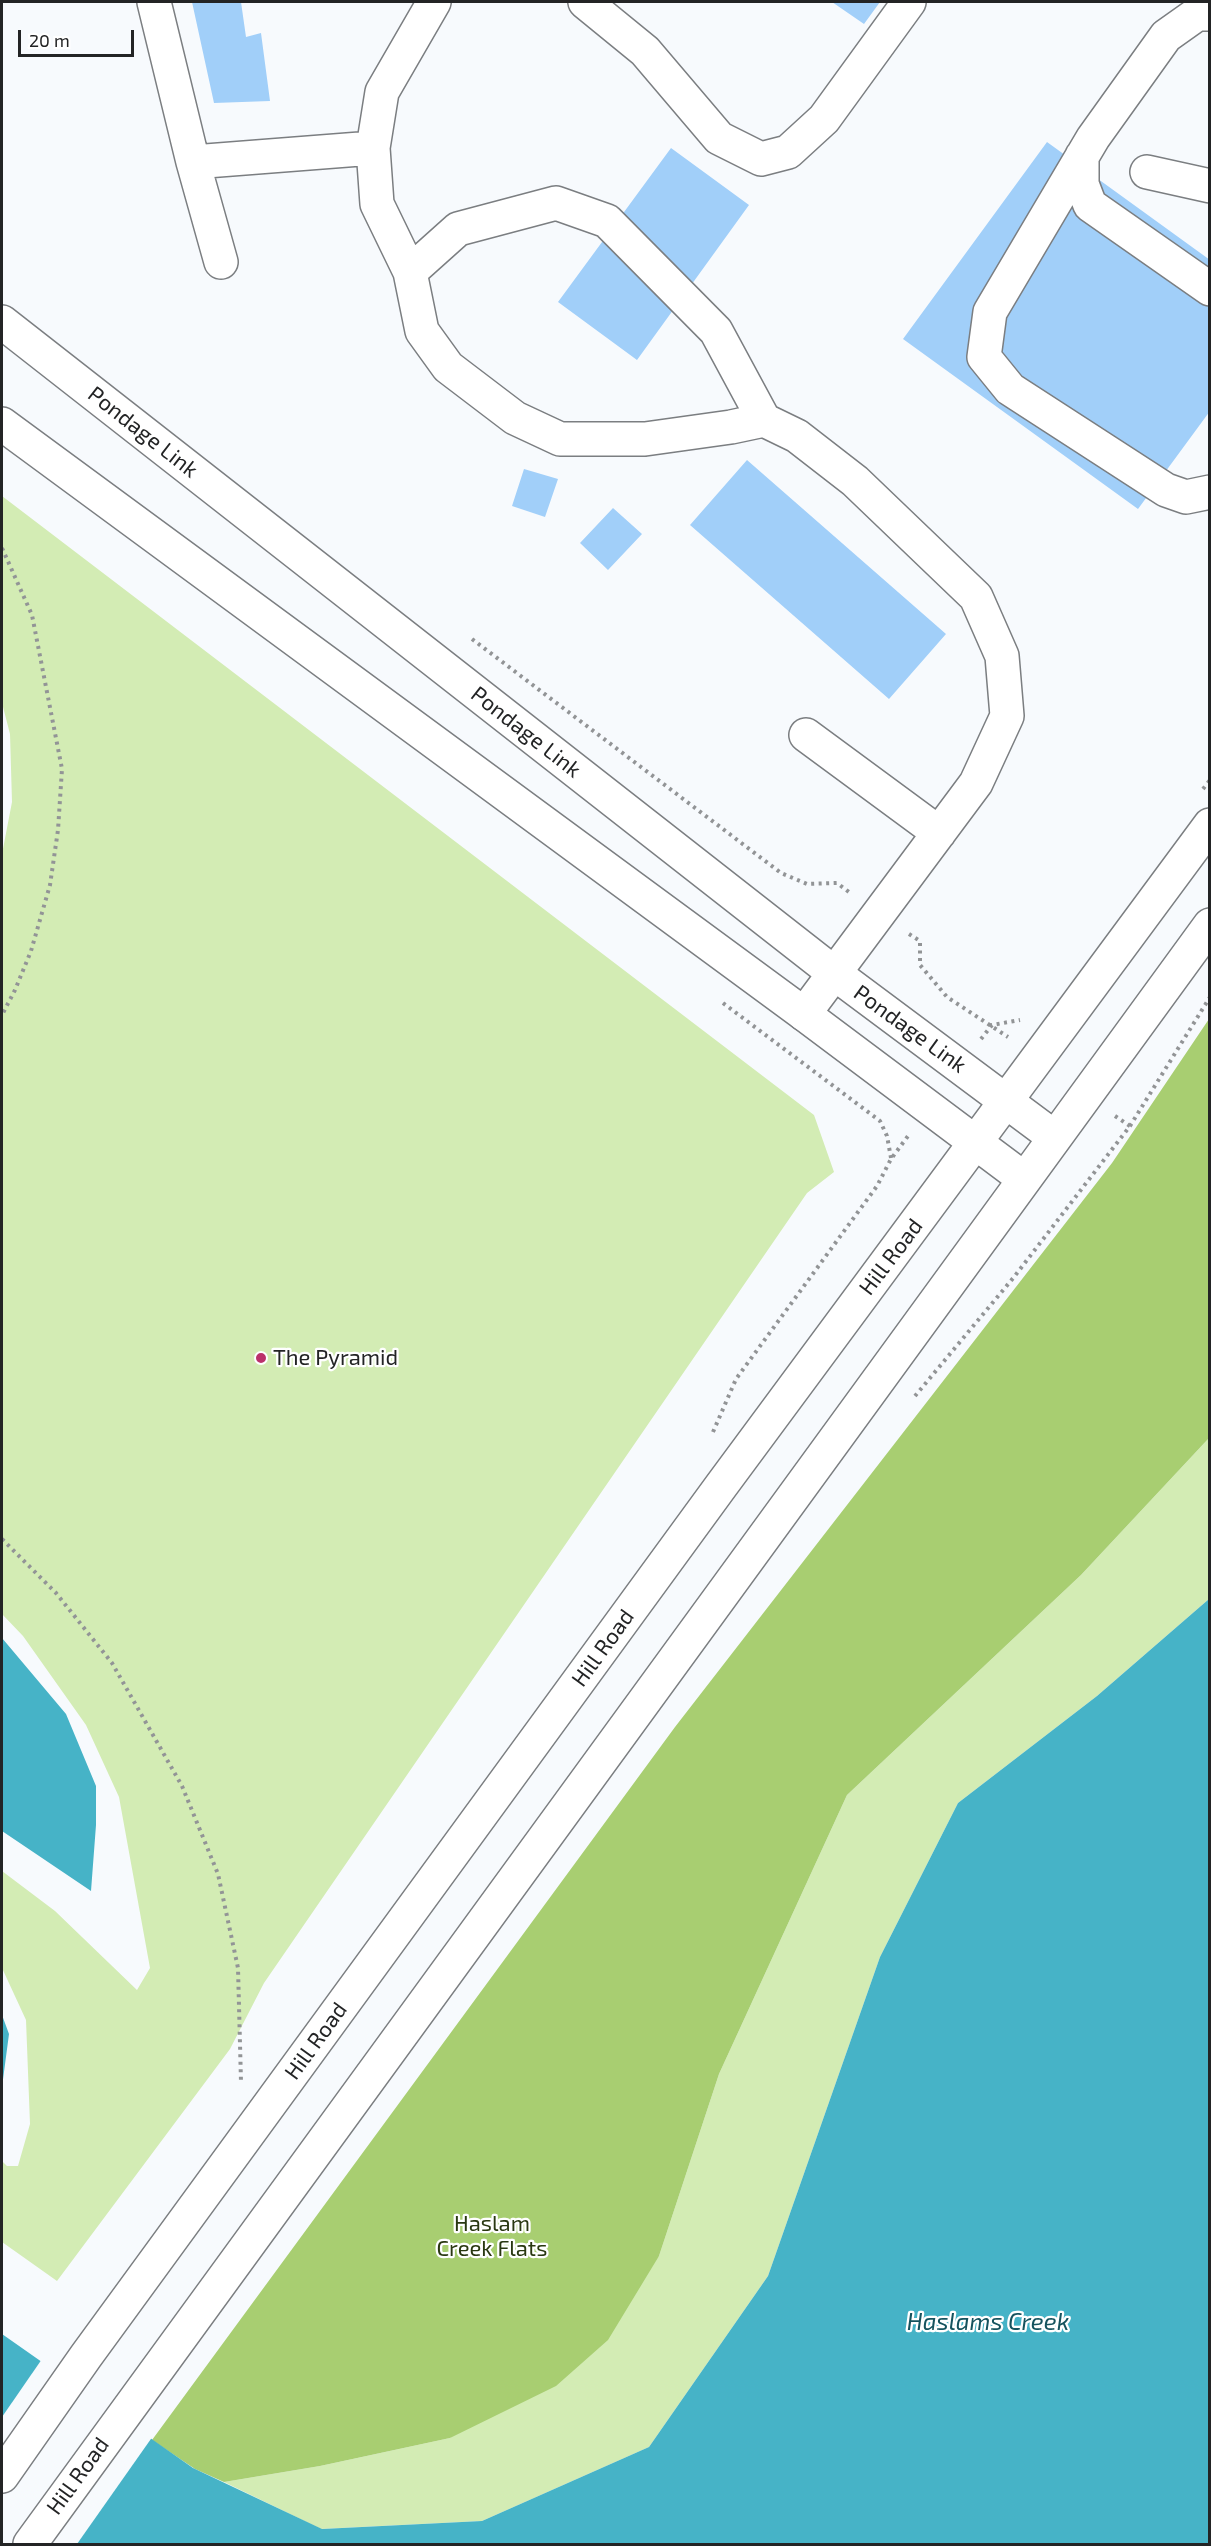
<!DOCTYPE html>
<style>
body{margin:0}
#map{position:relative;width:1211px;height:2546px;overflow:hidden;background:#f7fafd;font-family:"Exo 2",sans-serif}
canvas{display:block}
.frame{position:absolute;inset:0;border:3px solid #232425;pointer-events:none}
.scale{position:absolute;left:18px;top:30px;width:116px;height:27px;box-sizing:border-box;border:3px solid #232425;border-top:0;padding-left:8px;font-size:18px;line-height:21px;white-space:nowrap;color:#232425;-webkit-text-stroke:4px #fff;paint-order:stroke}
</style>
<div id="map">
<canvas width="1211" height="2546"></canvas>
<div class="frame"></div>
<div class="scale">20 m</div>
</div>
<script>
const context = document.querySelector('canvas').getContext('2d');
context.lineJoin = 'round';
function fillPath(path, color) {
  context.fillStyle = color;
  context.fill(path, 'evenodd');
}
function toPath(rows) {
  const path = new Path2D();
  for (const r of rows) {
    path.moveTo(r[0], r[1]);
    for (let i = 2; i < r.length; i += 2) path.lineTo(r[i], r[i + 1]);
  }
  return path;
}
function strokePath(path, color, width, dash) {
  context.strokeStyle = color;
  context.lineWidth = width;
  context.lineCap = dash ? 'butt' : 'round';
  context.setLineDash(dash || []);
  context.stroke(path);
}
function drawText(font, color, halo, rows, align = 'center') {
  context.font = font + ' "Exo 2",sans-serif';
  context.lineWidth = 4.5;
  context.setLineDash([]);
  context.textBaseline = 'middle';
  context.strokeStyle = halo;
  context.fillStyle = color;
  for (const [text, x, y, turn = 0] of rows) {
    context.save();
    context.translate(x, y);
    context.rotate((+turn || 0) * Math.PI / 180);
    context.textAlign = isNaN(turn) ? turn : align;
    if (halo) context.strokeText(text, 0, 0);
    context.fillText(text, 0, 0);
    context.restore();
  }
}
const green = toPath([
 [2,496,814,1115,834,1172,807,1193,264,1983,230,2049,57,2281,2,2242,2,2161,7,2166,18,2166,30,2124,26,2020,2,1968,2,1871,55,1911,137,1990,150,1968,119,1797,86,1725,23,1636,2,1614,2,854,12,802,10,734,2,703],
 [1209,1438,1209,1599,1097,1696,958,1803,880,1957,768,2276,649,2447,482,2521,321,2529,224,2482,320,2466,450,2438,659,2256,719,2074,847,1795,1081,1575]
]);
const forest = toPath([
 [1209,1019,1209,1438,1081,1575,847,1795,719,2074,659,2256,608,2340,556,2386,450,2438,320,2466,224,2482,195,2469,152,2440,675,1727,1112,1163]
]);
const water = toPath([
 [1209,1599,1209,2544,2,2544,2,2334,193,2468,322,2529,482,2521,649,2447,768,2276,880,1957,958,1803,1097,1696],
 [2,1638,66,1714,96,1786,96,1825,91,1891,2,1831],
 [2,2015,9,2034,2,2087]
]);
const pier = toPath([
 [42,2359,153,2436,77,2544,2,2544,2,2417]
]);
const building = toPath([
 [192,2,241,2,246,37,261,33,270,101,214,103],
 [832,2,880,2,864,24],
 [1047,142,1210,260,1210,411,1138,509,903,339],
 [671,148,749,205,637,360,558,302],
 [747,460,946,634,889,699,690,525],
 [524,469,558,479,545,517,512,506],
 [613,508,642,534,608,570,580,543]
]);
const path = toPath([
 [2,548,32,615,62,769,58,830,50,885,31,951,15,990,2,1015],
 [472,639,781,873,807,884,837,883,849,892],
 [1203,789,1210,780],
 [909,934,920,941,920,965,947,997,1008,1037],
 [723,1003,880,1121,887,1136,891,1158],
 [981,1039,992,1025,1020,1020],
 [1115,1116,1130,1126],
 [915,1396,1014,1277,1130,1126,1210,997],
 [713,1432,736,1379,877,1186,891,1159,908,1136],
 [2,1539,56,1593,112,1663,182,1786,218,1874,238,1968,241,2082]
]);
const minor = toPath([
 [154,2,193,162,221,262],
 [585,2,645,51,719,138,761,159,788,152,824,119,909,2],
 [1210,14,1197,14,1166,36,1093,138,990,312,984,357,1010,389,1166,490,1186,497,1210,492],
 [1082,156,1082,184,1090,205,1210,289],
 [193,162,373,148],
 [1147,172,1210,186],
 [410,272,377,204,373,148,382,92,434,2],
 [764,420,716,331,607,221,556,203,458,229,410,272,422,331,448,367,515,418,560,439,645,439,731,427,764,420,797,436,855,481,976,597,1002,656,1007,716,976,783,804,1014],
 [806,735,939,833]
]);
const major = toPath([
 [2,322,834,973,1054,1137],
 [2,424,804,1014,1023,1178],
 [2,2476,86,2356,721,1486,1210,825],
 [30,2544,1210,925]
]);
const markers = [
 [261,1358,6,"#bb316b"]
];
const streetNames = [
 ["Pondage Link",143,432,38],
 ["Pondage Link",526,732,38],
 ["Pondage Link",910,1029,36],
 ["Hill Road",891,1257,-53],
 ["Hill Road",603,1648,-54],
 ["Hill Road",316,2041,-54],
 ["Hill Road",78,2476,-54]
];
const poiNames = [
 ["The Pyramid",273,1358]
];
const parkNames = [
 ["Haslam",492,2224],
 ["Creek Flats",492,2249]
];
const waterNames = [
 ["Haslams Creek",988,2322]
];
fillPath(green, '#d3ecb4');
fillPath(forest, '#a8ce71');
fillPath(water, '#46b3c7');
fillPath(pier, '#f7fafd');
fillPath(building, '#a1cff9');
strokePath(minor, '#7b7e81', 36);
strokePath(major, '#7b7e81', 36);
strokePath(path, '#929496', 4, [3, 4.5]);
strokePath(minor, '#fff', 33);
strokePath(major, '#fff', 33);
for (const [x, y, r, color] of markers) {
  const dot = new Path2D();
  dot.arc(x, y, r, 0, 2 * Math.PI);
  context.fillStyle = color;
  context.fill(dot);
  strokePath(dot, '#fff', 2);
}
drawText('22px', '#232425', '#fff', streetNames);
drawText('22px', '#232425', '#fff', poiNames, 'left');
drawText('22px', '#293811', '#fff', parkNames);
drawText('italic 24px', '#15535e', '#fff', waterNames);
</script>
